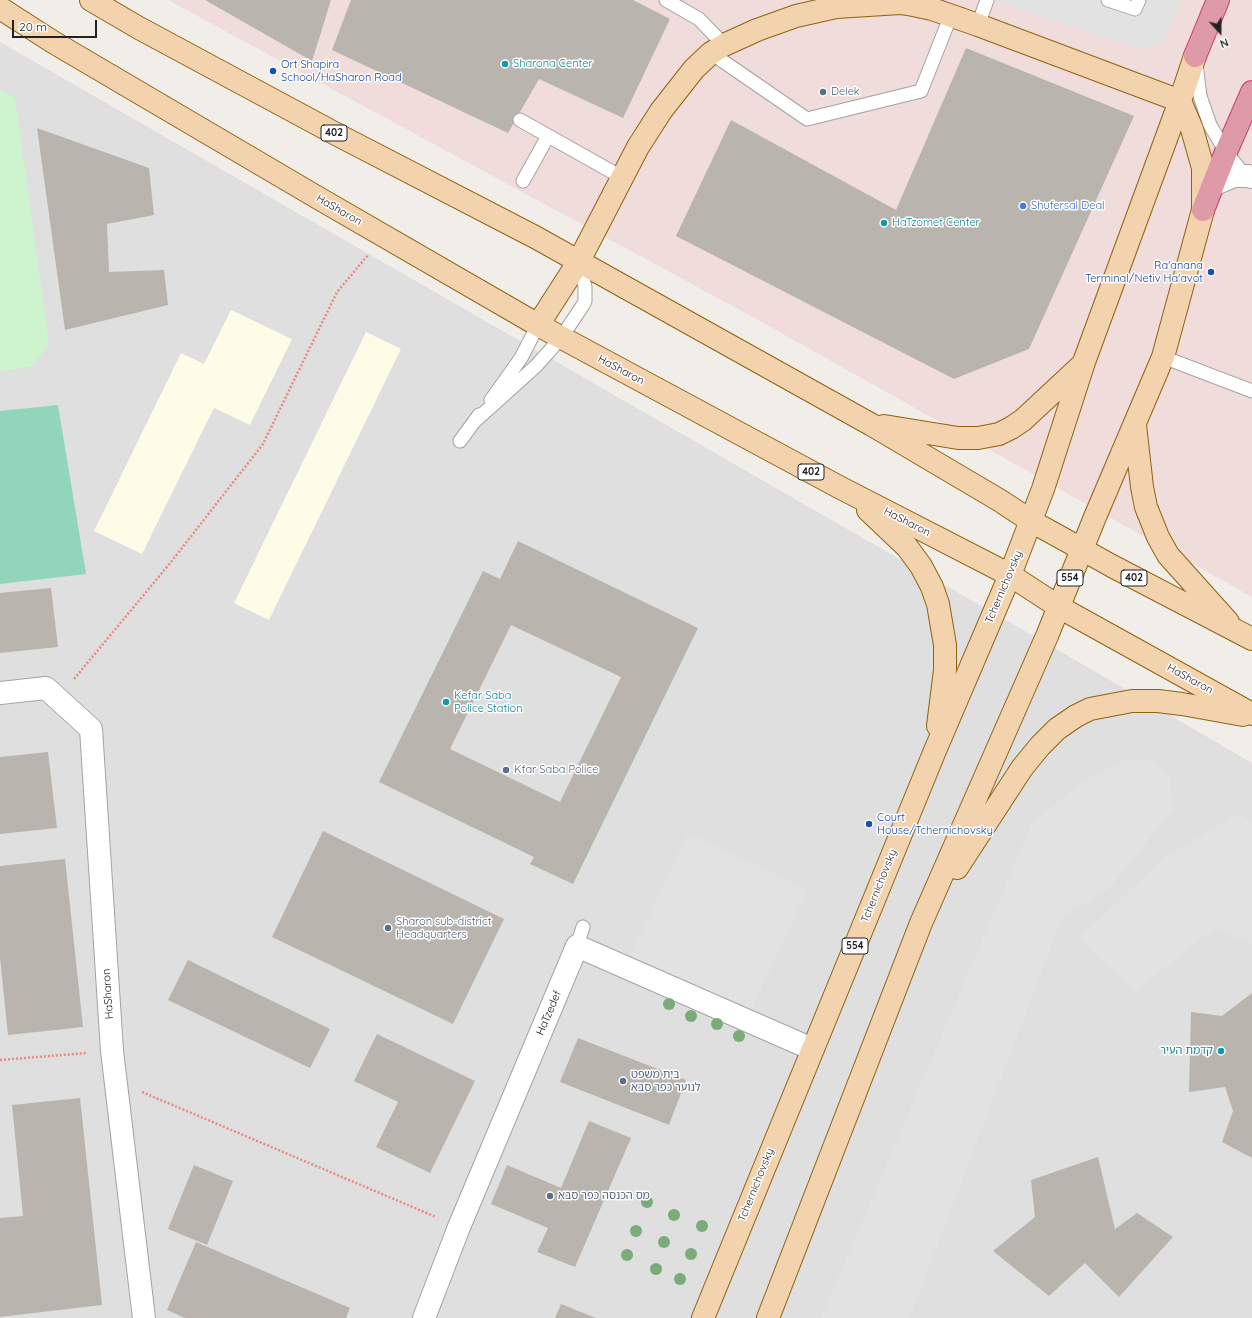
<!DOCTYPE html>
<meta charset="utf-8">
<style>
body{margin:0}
#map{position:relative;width:1252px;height:1318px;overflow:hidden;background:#f1eee9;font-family:Quicksand,sans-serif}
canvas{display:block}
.north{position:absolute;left:1200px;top:12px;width:40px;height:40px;-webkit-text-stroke:3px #fff;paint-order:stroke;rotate:159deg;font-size:11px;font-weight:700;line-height:16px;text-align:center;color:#222}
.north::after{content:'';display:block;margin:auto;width:14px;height:18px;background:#222;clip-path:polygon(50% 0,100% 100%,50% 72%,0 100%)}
.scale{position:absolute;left:12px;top:20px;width:85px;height:18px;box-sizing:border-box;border:2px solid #222;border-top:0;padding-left:5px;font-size:12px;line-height:14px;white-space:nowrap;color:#222;-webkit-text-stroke:3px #fff;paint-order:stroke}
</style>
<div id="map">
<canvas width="1252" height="1318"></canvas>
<div class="north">N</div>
<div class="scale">20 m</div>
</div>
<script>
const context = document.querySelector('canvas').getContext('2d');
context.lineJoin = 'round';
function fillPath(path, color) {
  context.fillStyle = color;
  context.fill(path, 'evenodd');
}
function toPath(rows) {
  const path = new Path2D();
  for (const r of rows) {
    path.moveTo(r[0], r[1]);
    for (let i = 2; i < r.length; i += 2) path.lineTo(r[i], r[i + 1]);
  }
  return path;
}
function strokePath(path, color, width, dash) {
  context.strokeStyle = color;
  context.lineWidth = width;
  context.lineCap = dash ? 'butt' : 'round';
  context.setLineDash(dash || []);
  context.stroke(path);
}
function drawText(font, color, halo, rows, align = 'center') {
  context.font = font + ' Quicksand,"Noto Sans Hebrew",sans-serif';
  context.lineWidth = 3;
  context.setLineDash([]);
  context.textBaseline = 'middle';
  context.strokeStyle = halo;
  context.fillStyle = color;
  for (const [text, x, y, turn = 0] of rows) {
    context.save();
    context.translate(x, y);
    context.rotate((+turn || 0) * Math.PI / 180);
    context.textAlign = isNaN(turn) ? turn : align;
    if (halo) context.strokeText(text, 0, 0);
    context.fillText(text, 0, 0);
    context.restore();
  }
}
const residential = toPath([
 [0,42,1089,668,1252,763,1252,1318,0,1318]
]);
const commercial = toPath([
 [168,0,1252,0,1252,597,749,315]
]);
const education = toPath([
 [231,310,292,339,250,425,214,408,142,554,94,531,181,353,204,364],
 [366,332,401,349,269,620,234,603]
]);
const park = toPath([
 [0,90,15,98,49,343,33,366,0,371]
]);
const pitch = toPath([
 [58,405,86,574,0,584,0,411]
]);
const parking = toPath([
 [991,0,1181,0,1166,39,1148,47,1139,49],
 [1147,759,1170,776,1173,809,1109,889,1063,916,910,1318,821,1318,1031,825,1080,783,1120,761],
 [1238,814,1252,822,1252,945,1214,928,1135,992,1079,938,1166,856],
 [688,833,808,889,747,1020,625,966]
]);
const building = toPath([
 [205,0,331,0,312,61],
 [351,0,633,0,670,19,623,118,539,79,508,133,332,50],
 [966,48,1134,116,1029,349,954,379,676,236,731,120,896,210],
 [37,128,149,168,154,215,107,224,109,272,164,270,168,305,65,330],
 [518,541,698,628,573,884,530,864,534,857,379,782,483,571,500,579],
 [511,625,621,677,560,802,450,749],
 [51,588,58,647,0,653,0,593],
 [48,752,57,828,0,834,0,757],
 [323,831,504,919,453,1024,272,937],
 [65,859,83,1027,8,1035,0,958,0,866],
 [188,960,330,1029,310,1068,168,1000],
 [1252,993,1252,1158,1222,1142,1233,1111,1225,1087,1189,1092,1191,1012,1222,1016],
 [377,1034,475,1081,430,1173,376,1147,398,1102,354,1081],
 [578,1038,686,1080,669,1125,560,1082],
 [80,1098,102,1305,0,1317,0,1218,23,1216,12,1105],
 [589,1121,631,1138,575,1267,537,1252,548,1228,491,1204,507,1165,561,1188],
 [1098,1157,1115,1229,1137,1213,1173,1237,1119,1297,1085,1263,1049,1296,993,1251,1035,1217,1031,1180],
 [194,1165,233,1181,207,1245,168,1229],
 [196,1242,350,1308,346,1318,185,1318,167,1310],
 [561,1304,596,1318,555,1318]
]);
const path = toPath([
 [74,679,171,562,263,444,337,292,368,255],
 [0,1060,87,1053],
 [142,1092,436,1217]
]);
const lane = toPath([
 [666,0,699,19,724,45],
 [1108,0,1135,9,1139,0],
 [978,25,987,0],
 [711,53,807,119,921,91,951,15],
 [1196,64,1200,96,1210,125,1226,152,1245,176],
 [520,120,623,178],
 [523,181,548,136],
 [1163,357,1252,391],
 [491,400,521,358,538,325],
 [475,421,536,366,561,338,583,305,585,301,585,287,579,261],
 [460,441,479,415],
 [577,946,583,927]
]);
const street = toPath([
 [1213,185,1234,176,1248,176,1252,177],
 [0,693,46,688,91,729,112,1051,144,1318],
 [424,1318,459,1227,577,946,812,1049]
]);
const primary = toPath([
 [91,0,139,28,336,134,535,237,872,425,999,500,1031,521,1112,566,1252,639],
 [0,8,53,42,320,199,538,325,839,487,1010,575,1059,607,1252,714],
 [538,325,579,261,638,147,661,111,694,69,711,53,724,45,757,30,796,16,836,7,900,3,913,5,932,9,978,25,1180,101,1192,129,1203,168,1203,210,1163,357,1095,517,1047,636,921,923,768,1318],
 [1135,425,1142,487,1146,507,1158,537,1168,555,1228,622],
 [884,426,958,438,978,438,999,434,1011,428,1023,420,1082,365],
 [868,510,907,547,921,566,932,587,938,604,945,645,945,670,938,726],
 [957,868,1022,768,1040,746,1057,729,1076,716,1090,709,1132,701,1158,701,1182,704,1243,715],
 [703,1318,934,753,1010,575,1043,489,1084,362,1180,101,1195,56]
]);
const highway = toPath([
 [1195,56,1218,0],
 [1203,210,1226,152,1252,92]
]);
const trees = [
 [669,1004],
 [691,1016],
 [717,1024],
 [739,1036],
 [647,1202],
 [674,1215],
 [702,1226],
 [636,1231],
 [664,1242],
 [691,1254],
 [627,1255],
 [656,1269],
 [680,1279]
];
const markers = [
 [505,64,4,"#0f9aa8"],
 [273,71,4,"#1a4fb4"],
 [823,92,4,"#5c6f8a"],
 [1023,206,4,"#3f7fe0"],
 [884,223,4,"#0f9aa8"],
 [1211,272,4,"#1a4fb4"],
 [446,702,4,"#0f9aa8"],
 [506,770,4,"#5c6f8a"],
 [869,824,4,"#1a4fb4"],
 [388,928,4,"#5c6f8a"],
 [1221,1051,4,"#0f9aa8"],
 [623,1081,4,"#5c6f8a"],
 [550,1196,4,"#5c6f8a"]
];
const shields = [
 [334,133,26],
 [811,472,26],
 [1070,578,26],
 [1134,578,26],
 [855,946,26]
];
const shieldNames = [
 ["402",334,133],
 ["402",811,472],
 ["554",1070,578],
 ["402",1134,578],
 ["554",855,946]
];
const cultureNames = [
 ["Sharona Center",513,64],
 ["HaTzomet Center",892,223],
 ["Kefar Saba",454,696],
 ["Police Station",454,709],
 ["קדמת העיר",1213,1051,"right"]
];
const transitNames = [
 ["Ort Shapira",281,65],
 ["School/HaSharon Road",281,78],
 ["Ra'anana",1203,266,"right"],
 ["Terminal/Netiv Ha'avot",1203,279,"right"],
 ["Court",877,818],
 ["House/Tchernichovsky",877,831]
];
const serviceNames = [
 ["Delek",831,92],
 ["Kfar Saba Police",514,770],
 ["Sharon sub-district",396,922],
 ["Headquarters",396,935],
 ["בית משפט",631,1075],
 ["לנוער כפר סבא",631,1088],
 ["מס הכנסה כפר סבא",558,1196]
];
const shopNames = [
 ["Shufersal Deal",1031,206]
];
const streetNames = [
 ["HaSharon",339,210,30],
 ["HaSharon",621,370,28],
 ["HaSharon",907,522,27],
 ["Tchernichovsky",1004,587,-67],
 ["HaSharon",1190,679,29],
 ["Tchernichovsky",879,886,-68],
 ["HaSharon",108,994,-94],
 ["HaTzedef",549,1013,-67],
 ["Tchernichovsky",756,1185,-68]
];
fillPath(residential, '#dfdfdf');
fillPath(commercial, '#efdcdb');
fillPath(education, '#fcfce7');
fillPath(park, '#cdf4cf');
fillPath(pitch, '#91d6bb');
fillPath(parking, '#e2e2e2');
fillPath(building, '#bab4af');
strokePath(lane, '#a3a3a3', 15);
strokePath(street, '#a3a3a3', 24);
strokePath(primary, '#8e6311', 24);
strokePath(highway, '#c93c6e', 24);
strokePath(path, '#eb8980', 2.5, [2, 2]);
strokePath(lane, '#fff', 13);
strokePath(street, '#fff', 22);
strokePath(primary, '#f2d3ad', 22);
strokePath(highway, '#df9aa8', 22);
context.fillStyle = '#7aac7a';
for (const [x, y] of trees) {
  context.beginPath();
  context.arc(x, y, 6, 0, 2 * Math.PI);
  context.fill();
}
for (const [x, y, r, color] of markers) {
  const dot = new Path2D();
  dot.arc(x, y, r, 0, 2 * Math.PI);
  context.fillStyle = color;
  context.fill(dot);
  strokePath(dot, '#fff', 1.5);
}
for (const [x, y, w] of shields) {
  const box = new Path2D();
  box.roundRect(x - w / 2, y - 8, w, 16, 3);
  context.fillStyle = '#fff';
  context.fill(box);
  strokePath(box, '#222', 1);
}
drawText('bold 10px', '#222', null, shieldNames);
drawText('11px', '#0d838f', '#fff', cultureNames, 'left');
drawText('11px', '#164399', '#fff', transitNames, 'left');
drawText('11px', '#4e5e75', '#fff', serviceNames, 'left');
drawText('11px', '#366cbe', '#fff', shopNames, 'left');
drawText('11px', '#222', '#fff', streetNames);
</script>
